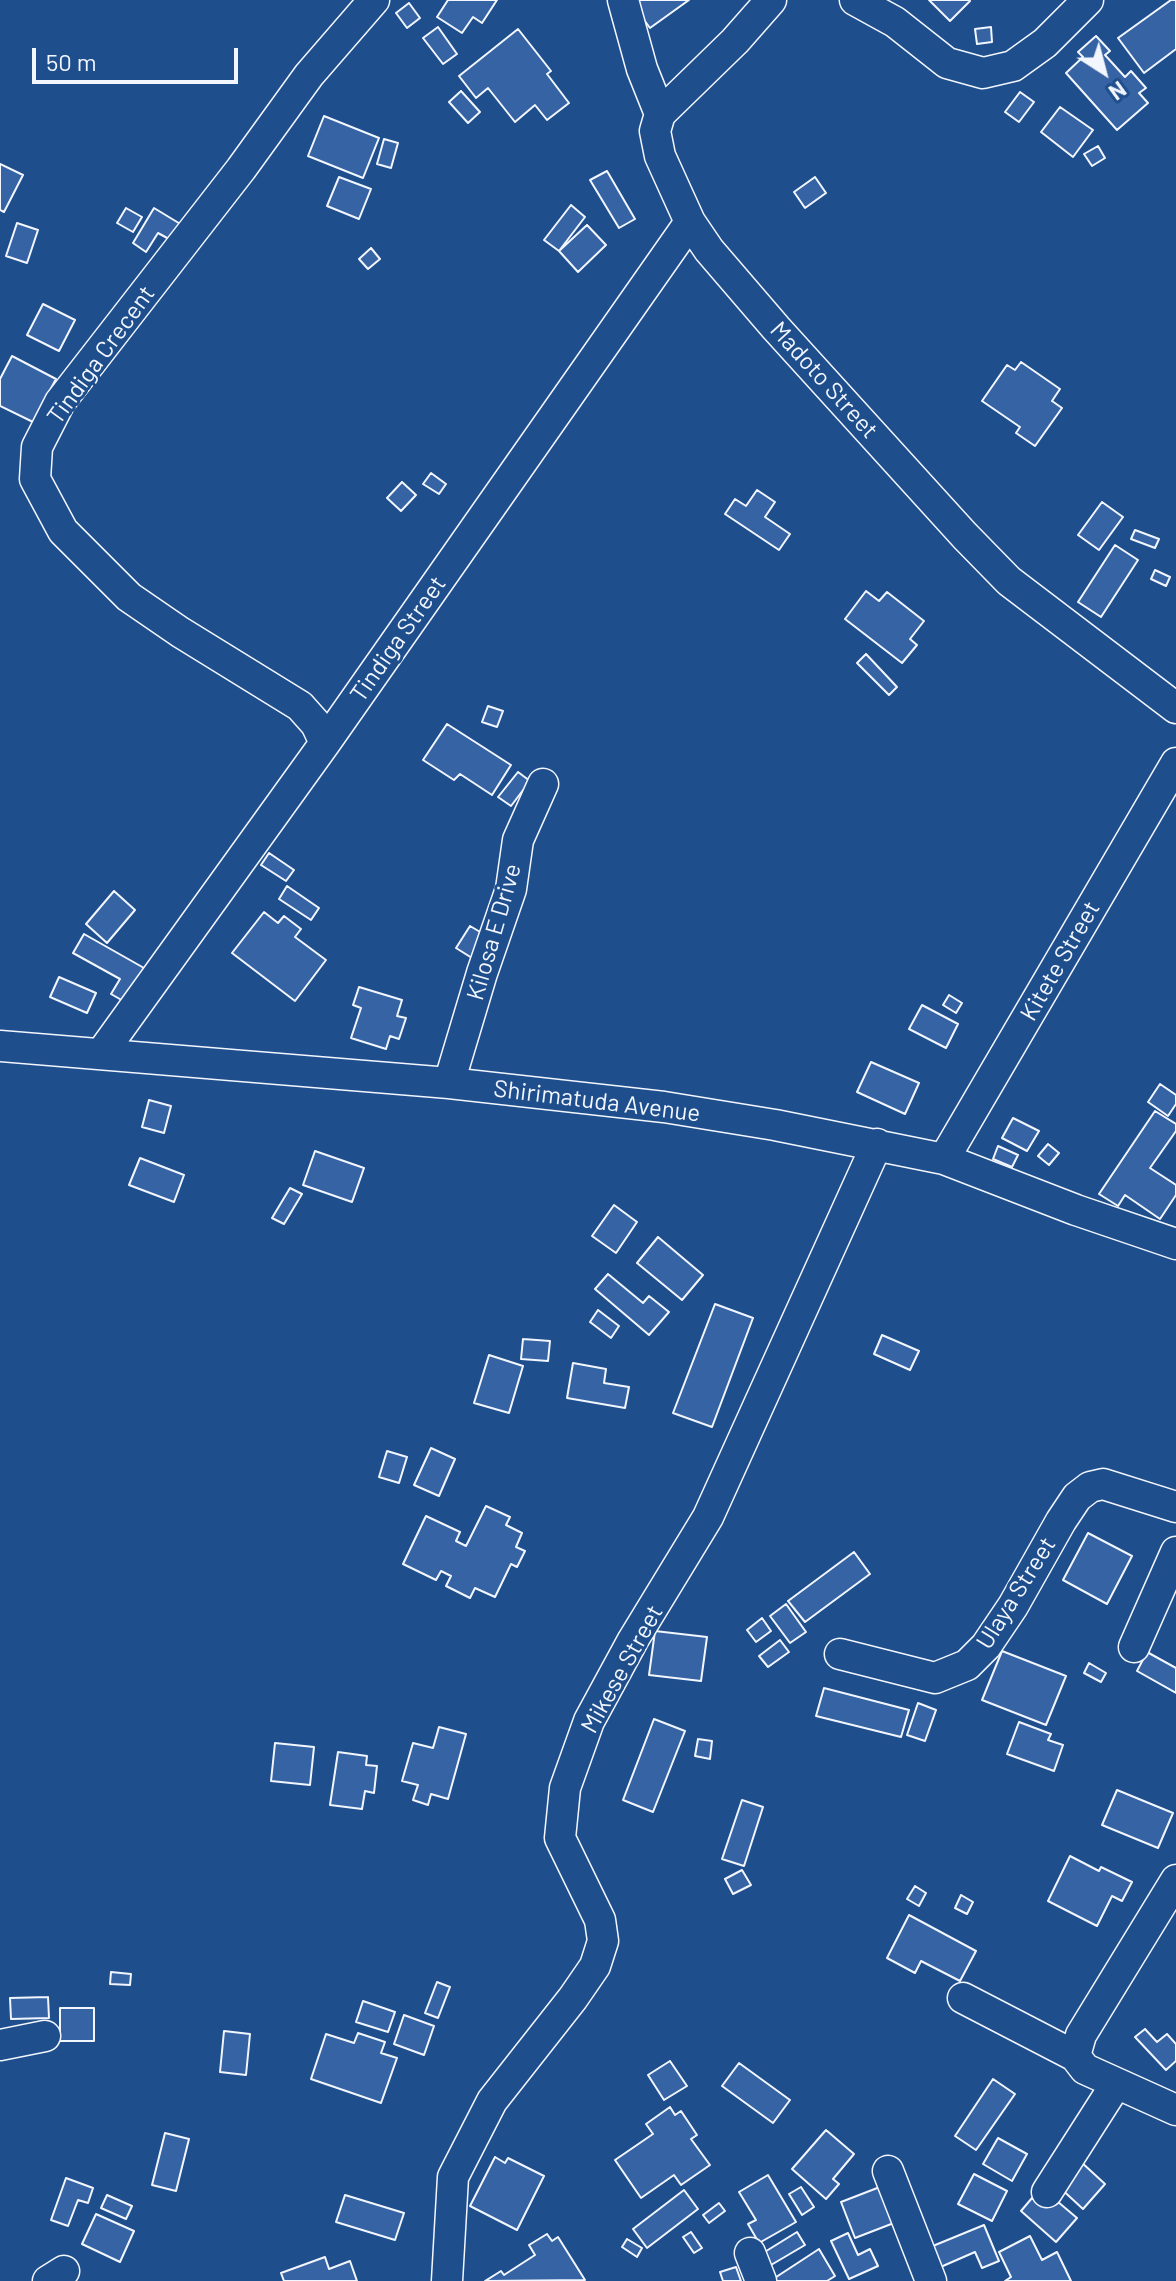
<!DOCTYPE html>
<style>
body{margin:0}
#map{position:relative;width:1176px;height:2281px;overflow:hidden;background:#1f4e8c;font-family:Barlow,sans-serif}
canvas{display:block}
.north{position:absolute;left:1064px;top:32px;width:80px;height:80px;-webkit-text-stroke:6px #1f4e8c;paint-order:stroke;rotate:144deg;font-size:22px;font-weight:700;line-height:32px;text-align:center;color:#f2f6ff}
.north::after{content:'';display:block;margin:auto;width:28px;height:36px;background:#f2f6ff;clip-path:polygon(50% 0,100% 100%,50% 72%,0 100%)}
.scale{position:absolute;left:32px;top:48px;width:206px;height:36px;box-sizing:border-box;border:4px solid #f2f6ff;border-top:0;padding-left:10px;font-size:24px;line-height:28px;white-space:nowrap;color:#f2f6ff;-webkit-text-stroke:6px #1f4e8c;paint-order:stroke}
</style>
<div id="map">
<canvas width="1176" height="2281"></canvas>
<div class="north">N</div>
<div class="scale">50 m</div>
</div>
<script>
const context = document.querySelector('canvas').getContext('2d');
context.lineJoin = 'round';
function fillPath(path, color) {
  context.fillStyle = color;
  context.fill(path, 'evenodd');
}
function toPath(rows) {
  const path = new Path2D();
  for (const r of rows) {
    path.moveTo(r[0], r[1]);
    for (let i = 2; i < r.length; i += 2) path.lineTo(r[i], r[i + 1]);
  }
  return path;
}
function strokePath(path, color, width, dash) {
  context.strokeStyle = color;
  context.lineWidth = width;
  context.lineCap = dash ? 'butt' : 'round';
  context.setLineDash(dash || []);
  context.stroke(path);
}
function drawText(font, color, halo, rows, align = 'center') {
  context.font = font + ' Barlow,sans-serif';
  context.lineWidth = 6;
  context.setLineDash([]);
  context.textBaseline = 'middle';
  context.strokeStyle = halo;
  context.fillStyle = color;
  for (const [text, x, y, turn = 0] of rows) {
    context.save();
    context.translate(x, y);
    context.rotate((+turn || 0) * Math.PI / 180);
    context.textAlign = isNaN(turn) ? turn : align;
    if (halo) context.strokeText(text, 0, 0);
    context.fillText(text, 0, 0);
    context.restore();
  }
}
const building = toPath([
 [448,0,497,0,482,23,473,17,462,33,437,17,448,0],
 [640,0,689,0,650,28,633,5,640,0],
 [929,0,969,0,970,1,950,21,929,0],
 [1171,0,1176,0,1176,49,1144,73,1118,38,1171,0],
 [409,3,420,18,407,28,396,13,409,3],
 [438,27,457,54,443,64,423,38,438,27],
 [991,27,992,42,977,44,975,29,991,27],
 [518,29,551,71,547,74,569,103,547,120,535,105,515,122,488,88,476,98,459,76,518,29],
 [1096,36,1110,51,1105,55,1125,77,1131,71,1146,88,1139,93,1148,103,1117,130,1066,73,1083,57,1078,52,1096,36],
 [461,91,480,112,468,123,449,102,461,91],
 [1020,92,1034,102,1019,122,1005,112,1020,92],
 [1060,107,1093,130,1073,157,1041,132,1060,107],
 [324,116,379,138,363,178,308,156,324,116],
 [384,139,398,143,391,168,377,164,384,139],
 [1098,146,1105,158,1092,166,1084,154,1098,146],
 [0,164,23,175,4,212,0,210,0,164],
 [607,171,635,219,619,228,590,180,607,171],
 [339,177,371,189,359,219,327,206,339,177],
 [815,177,826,193,805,208,794,192,815,177],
 [571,205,585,217,559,251,544,240,571,205],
 [126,208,142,217,133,232,117,223,126,208],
 [154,208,187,228,178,244,158,233,146,252,133,243,154,208],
 [17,223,38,230,27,263,6,256,17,223],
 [587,225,606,245,578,272,559,251,587,225],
 [371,248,380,259,368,269,359,259,371,248],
 [43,304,75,320,59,351,27,335,43,304],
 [12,356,56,379,33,422,0,406,0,379,12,356],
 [1021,362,1060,389,1052,401,1062,408,1035,446,1016,433,1020,427,982,401,1007,365,1015,370,1021,362],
 [431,473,446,484,439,494,423,484,431,473],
 [402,482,416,495,401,511,387,498,402,482],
 [757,490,775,502,765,517,790,534,779,550,725,514,735,499,746,506,757,490],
 [1102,502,1123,517,1099,550,1078,535,1102,502],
 [1135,530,1159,539,1155,548,1131,539,1135,530],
 [1115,545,1138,560,1101,617,1078,602,1115,545],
 [1155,570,1170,577,1166,586,1151,579,1155,570],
 [866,591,879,601,887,592,924,621,910,639,917,645,902,663,845,619,866,591],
 [866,654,897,687,889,695,857,663,866,654],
 [488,706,503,711,497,727,482,722,488,706],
 [447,724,511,765,492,795,460,774,454,780,423,760,447,724],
 [518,772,530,781,511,806,498,797,518,772],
 [269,853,294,870,286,881,261,865,269,853],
 [287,886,319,908,311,920,279,899,287,886],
 [114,891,135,910,107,943,86,924,114,891],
 [264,912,278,923,284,916,301,929,295,937,326,960,295,1001,232,953,264,912],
 [470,926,487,936,472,958,456,948,470,926],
 [84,934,144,968,125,1002,111,994,120,979,73,953,84,934],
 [59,977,96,993,87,1013,50,997,59,977],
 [359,987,402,1000,397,1016,406,1018,399,1039,390,1036,386,1049,351,1038,361,1008,353,1005,359,987],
 [949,995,962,1003,956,1013,943,1005,949,995],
 [922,1005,958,1024,946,1048,909,1029,922,1005],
 [871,1062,919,1083,905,1114,857,1092,871,1062],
 [1160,1084,1176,1095,1176,1104,1168,1116,1148,1102,1160,1084],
 [149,1100,171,1106,164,1133,142,1127,149,1100],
 [1155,1111,1176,1124,1176,1131,1150,1168,1176,1185,1176,1195,1160,1219,1125,1195,1118,1206,1099,1194,1155,1111],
 [1013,1118,1039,1131,1027,1151,1002,1138,1013,1118],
 [1048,1144,1059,1153,1049,1165,1038,1156,1048,1144],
 [998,1146,1018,1155,1012,1167,993,1159,998,1146],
 [315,1151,364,1168,352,1202,303,1185,315,1151],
 [140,1158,184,1175,174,1202,129,1185,140,1158],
 [290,1188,302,1194,284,1224,272,1218,290,1188],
 [614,1205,637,1222,616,1253,592,1236,614,1205],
 [658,1237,703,1275,682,1300,637,1263,658,1237],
 [608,1274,643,1303,649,1296,669,1312,649,1335,595,1289,608,1274],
 [715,1304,753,1318,712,1427,673,1413,715,1304],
 [598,1310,619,1326,611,1338,590,1322,598,1310],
 [882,1335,919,1351,910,1370,874,1354,882,1335],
 [523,1339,550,1341,548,1361,521,1359,523,1339],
 [489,1355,523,1366,509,1413,474,1403,489,1355],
 [573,1363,606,1369,604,1383,629,1387,625,1408,567,1398,573,1363],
 [431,1448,455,1459,439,1496,414,1485,431,1448],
 [387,1451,407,1457,399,1483,379,1477,387,1451],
 [486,1506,510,1517,506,1525,522,1533,516,1547,525,1551,517,1567,511,1564,495,1597,475,1588,470,1598,446,1586,451,1576,441,1571,436,1580,403,1564,426,1516,460,1532,456,1541,466,1546,486,1506],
 [1088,1533,1132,1556,1107,1604,1063,1580,1088,1533],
 [854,1552,870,1574,805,1622,788,1601,854,1552],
 [786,1604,806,1632,790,1643,770,1616,786,1604],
 [762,1618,771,1631,756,1642,747,1630,762,1618],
 [655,1631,707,1637,701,1681,649,1675,655,1631],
 [780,1640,789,1652,768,1667,759,1656,780,1640],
 [1002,1651,1066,1676,1046,1725,982,1700,1002,1651],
 [1147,1652,1176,1668,1176,1693,1137,1671,1147,1652],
 [1089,1663,1106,1673,1101,1682,1084,1673,1089,1663],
 [824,1688,909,1710,901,1737,816,1716,824,1688],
 [918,1703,936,1710,925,1741,907,1735,918,1703],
 [654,1719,685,1731,653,1812,623,1800,654,1719],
 [1019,1722,1051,1734,1048,1740,1063,1745,1054,1771,1007,1754,1019,1722],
 [439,1727,466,1734,448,1799,431,1794,428,1805,413,1800,418,1785,402,1781,413,1743,433,1748,439,1727],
 [698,1739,712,1741,710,1759,695,1756,698,1739],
 [275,1743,314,1747,310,1785,271,1781,275,1743],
 [338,1752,367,1756,366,1765,377,1766,374,1793,365,1791,362,1809,330,1805,338,1752],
 [1117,1790,1173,1813,1158,1848,1102,1825,1117,1790],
 [742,1800,763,1807,744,1866,722,1859,742,1800],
 [1070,1856,1099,1871,1101,1867,1132,1882,1122,1901,1112,1896,1097,1926,1048,1901,1070,1856],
 [742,1870,751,1885,733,1894,725,1879,742,1870],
 [915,1886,926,1893,919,1906,907,1899,915,1886],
 [961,1895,973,1902,967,1914,955,1908,961,1895],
 [909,1915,976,1951,960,1981,921,1961,915,1973,887,1958,909,1915],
 [111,1972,131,1974,130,1985,110,1984,111,1972],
 [437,1982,450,1987,438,2018,425,2013,437,1982],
 [48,1997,49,2018,11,2019,10,1998,48,1997],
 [363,2001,395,2012,388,2032,356,2022,363,2001],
 [60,2008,94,2008,94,2041,60,2041,60,2008],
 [404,2015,434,2026,424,2055,394,2044,404,2015],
 [1145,2029,1157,2042,1167,2034,1176,2044,1176,2061,1166,2070,1135,2037,1145,2029],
 [224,2031,250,2034,246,2075,220,2072,224,2031],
 [358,2033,385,2042,381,2053,397,2058,381,2103,311,2079,326,2034,354,2043,358,2033],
 [670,2061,687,2086,664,2100,648,2075,670,2061],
 [739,2063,790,2100,773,2123,722,2086,739,2063],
 [993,2079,1015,2094,976,2150,955,2136,993,2079],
 [670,2107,675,2115,681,2111,697,2135,691,2139,710,2165,681,2185,674,2175,641,2198,615,2160,653,2134,646,2124,670,2107],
 [826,2130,854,2154,833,2179,839,2184,826,2199,792,2169,826,2130],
 [165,2133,189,2139,176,2191,152,2185,165,2133],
 [998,2138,1027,2154,1012,2181,983,2164,998,2138],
 [495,2157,505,2163,508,2158,544,2176,517,2230,470,2206,495,2157],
 [1080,2161,1105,2184,1083,2209,1057,2185,1080,2161],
 [974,2174,1007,2191,992,2221,958,2204,974,2174],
 [768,2175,796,2222,759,2243,748,2224,756,2220,739,2192,768,2175],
 [66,2178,93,2188,88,2203,78,2200,68,2226,51,2220,66,2178],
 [885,2185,899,2221,855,2238,841,2202,885,2185],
 [801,2187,814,2207,802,2215,789,2194,801,2187],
 [684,2190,698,2209,647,2248,633,2229,684,2190],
 [107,2195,132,2206,126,2219,101,2208,107,2195],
 [345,2195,404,2213,395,2240,336,2222,345,2195],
 [1051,2196,1077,2218,1056,2242,1021,2211,1032,2198,1042,2206,1051,2196],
 [719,2203,725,2211,709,2223,703,2215,719,2203],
 [96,2214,134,2231,120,2262,82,2244,96,2214],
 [984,2225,999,2261,982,2268,975,2252,936,2269,928,2248,984,2225],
 [691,2232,702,2248,694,2253,683,2237,691,2232],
 [797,2232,805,2245,771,2265,763,2253,797,2232],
 [848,2233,858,2255,870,2249,878,2266,849,2279,831,2241,848,2233],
 [547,2234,552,2241,558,2237,585,2280,485,2281,501,2271,504,2275,535,2255,529,2245,547,2234],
 [1030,2236,1042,2260,1057,2252,1071,2281,1005,2281,1011,2277,999,2252,1030,2236],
 [627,2239,642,2248,637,2257,622,2247,627,2239],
 [819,2249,835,2276,827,2281,770,2281,819,2249],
 [325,2257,329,2269,350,2261,357,2281,284,2281,281,2273,325,2257],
 [736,2267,741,2281,723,2281,720,2272,736,2267]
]);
const minor = toPath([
 [623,0,642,69,660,114],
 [771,0,735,41,660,114,655,131,660,156,690,222,709,250,776,328,965,536,1009,581,1176,708],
 [855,0,895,22,947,63,983,73,1013,66,1045,43,1088,0],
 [325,743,316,724,300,706,180,632,129,597,63,531,35,479,37,447,60,402,241,169,309,75,374,0],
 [0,1046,449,1083,664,1107,775,1125,944,1159,1076,1210,1176,1244],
 [101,1054,325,743,690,222],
 [449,1083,482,973,511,889,518,840,543,784],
 [944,1159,1176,763],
 [1134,1647,1176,1552],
 [840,1654,935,1678,967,1665,986,1646,1013,1606,1061,1521,1077,1497,1090,1487,1103,1484,1176,1507],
 [1176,1880,1081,2035,1075,2056,1085,2069,1176,2110],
 [963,1998,1075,2056],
 [0,2045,45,2036],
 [888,2171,931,2281],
 [1047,2192,1116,2084],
 [750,2253,761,2281],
 [48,2281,64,2271],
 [447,2281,453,2177,492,2101,573,1998,595,1966,603,1941,600,1920,560,1838,565,1788,589,1721,633,1640,708,1517,877,1144]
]);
const streetNames = [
 ["Tindiga Crecent",101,355,-54],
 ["Madoto Street",824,380,48],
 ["Tindiga Street",398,639,-55],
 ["Kilosa E Drive",494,932,-74],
 ["Kitete Street",1060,961,-60],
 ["Shirimatuda Avenue",597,1101,7],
 ["Ulaya Street",1016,1593,-58],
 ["Mikese Street",622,1669,-61]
];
fillPath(building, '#3563a3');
strokePath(building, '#f2f6ff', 2);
strokePath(minor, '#f2f6ff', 33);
strokePath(minor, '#1f4e8c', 30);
drawText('24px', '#f2f6ff', '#1f4e8c', streetNames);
</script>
